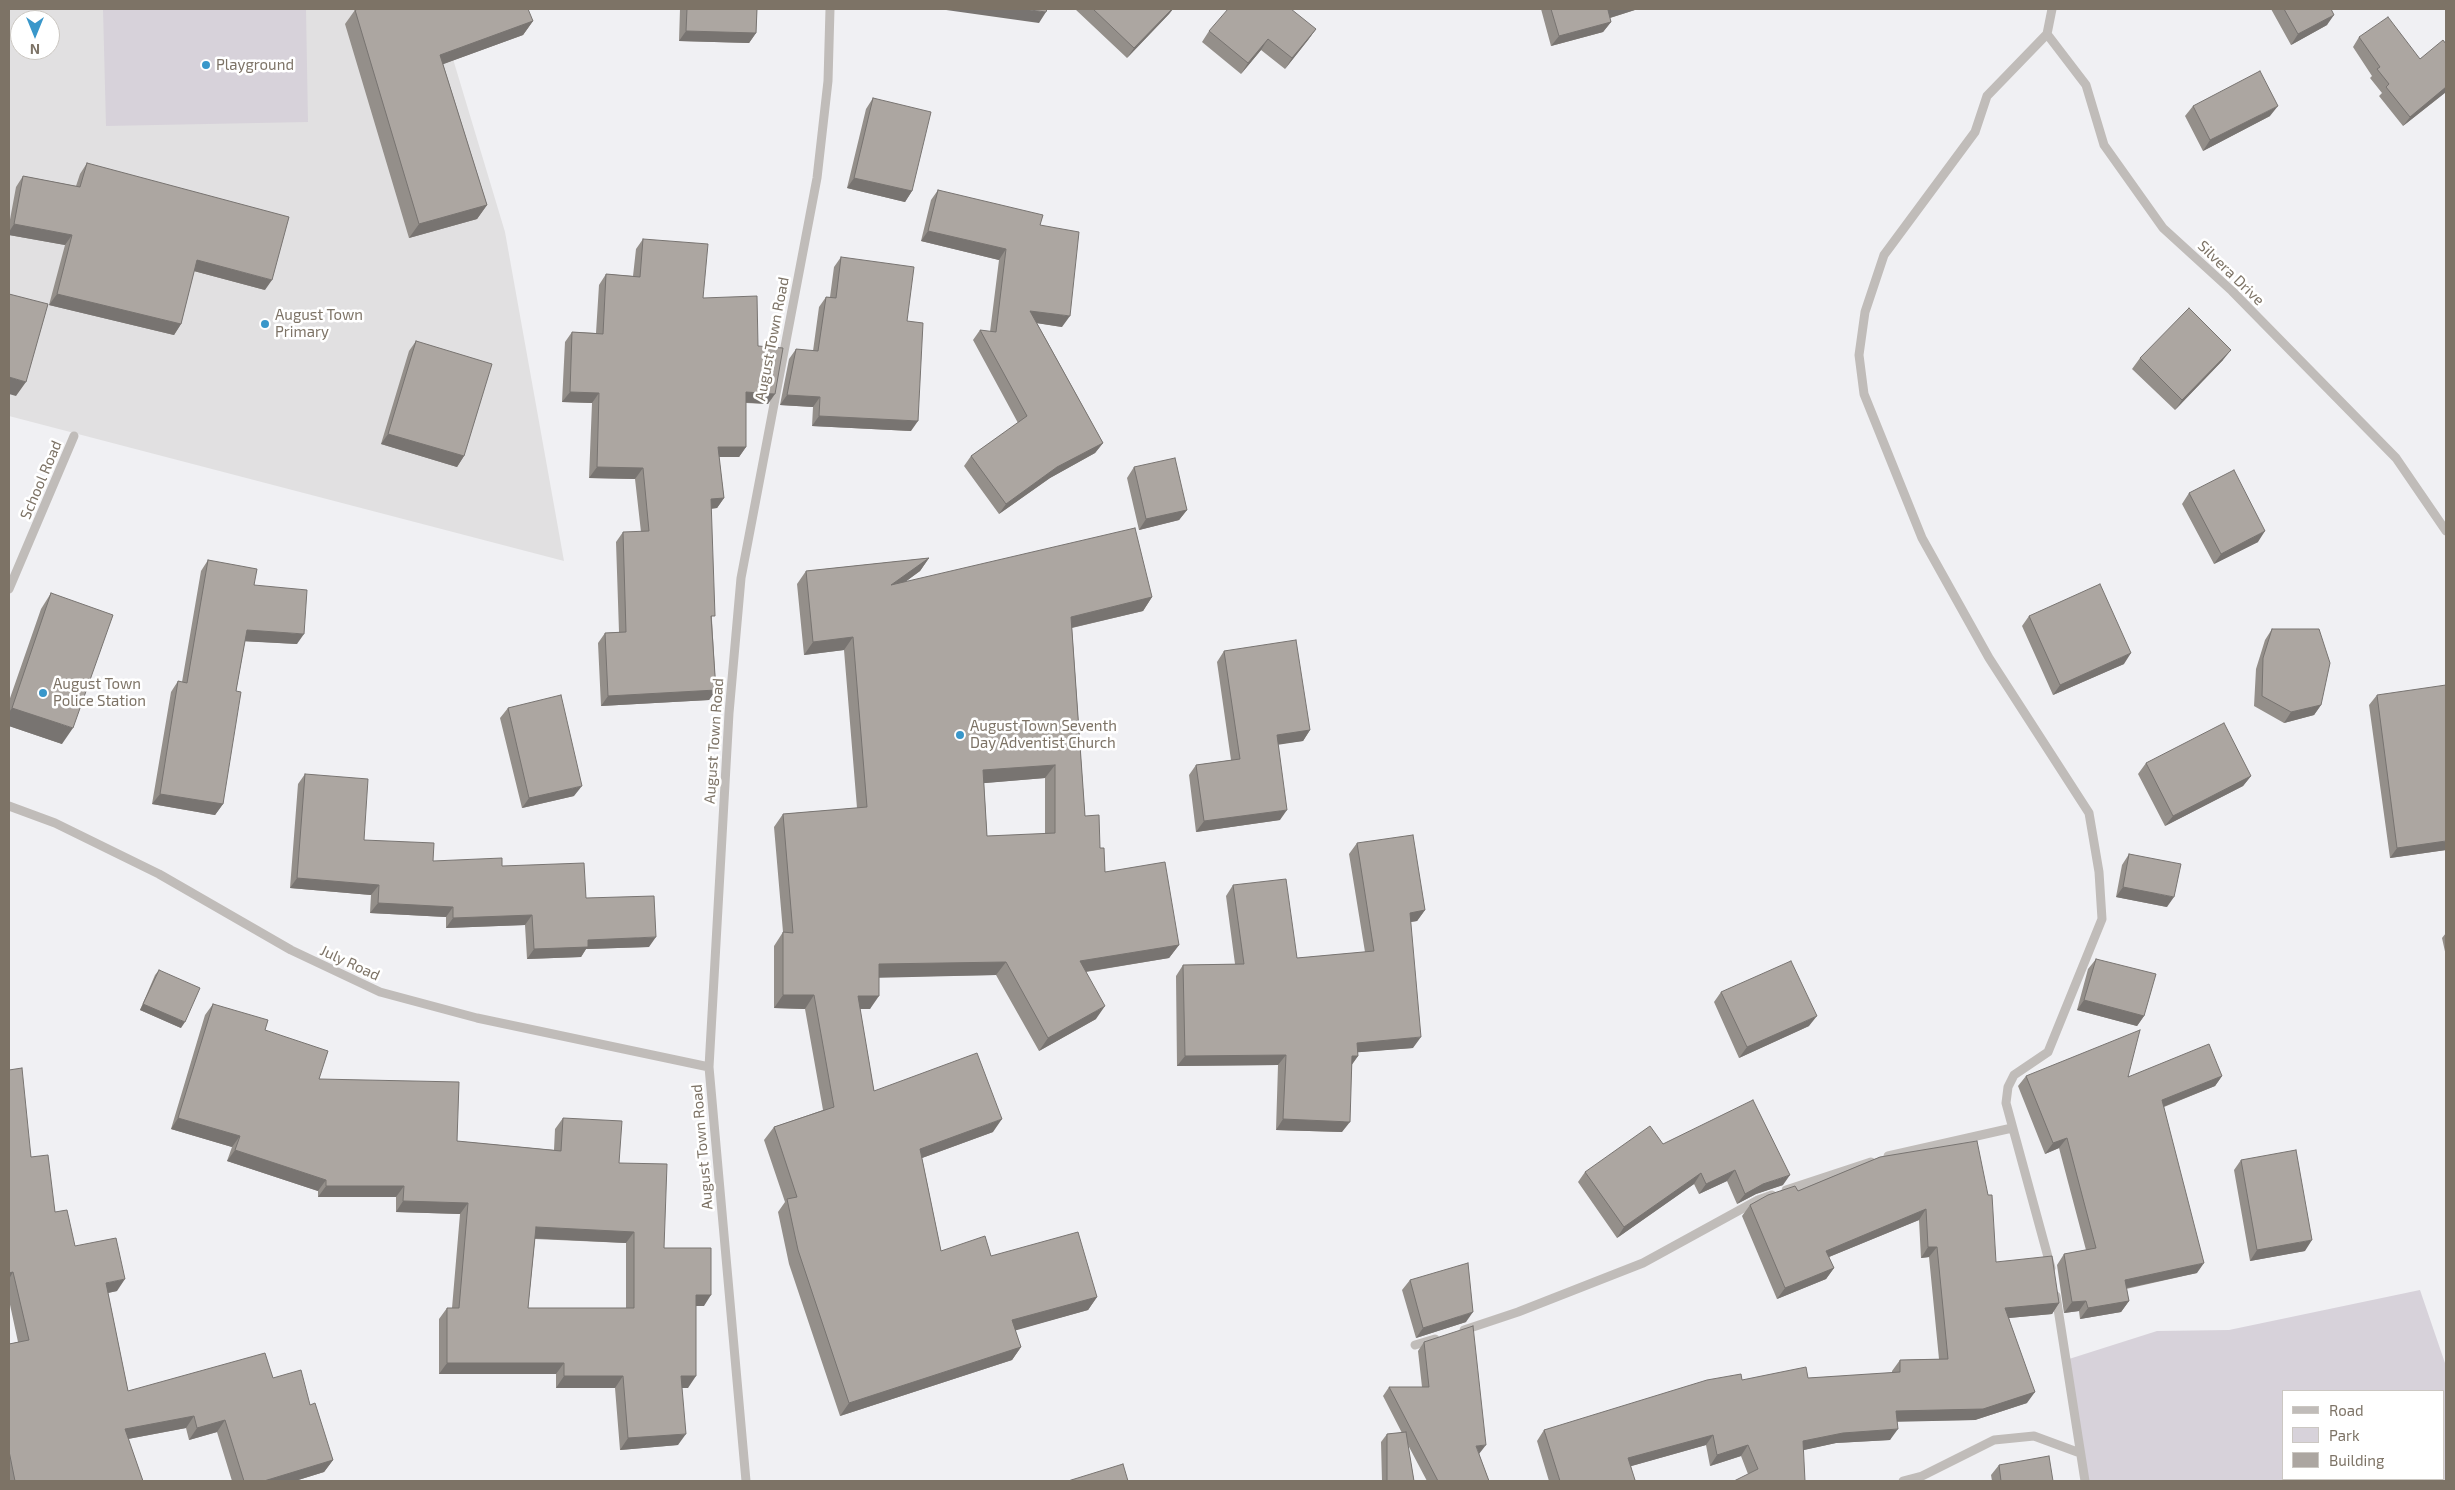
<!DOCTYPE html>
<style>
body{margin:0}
#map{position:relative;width:2455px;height:1490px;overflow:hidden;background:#f0f0f3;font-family:"Exo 2",sans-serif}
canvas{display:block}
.frame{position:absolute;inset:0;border:10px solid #7d7366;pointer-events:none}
.legend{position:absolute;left:2282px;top:1390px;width:162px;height:90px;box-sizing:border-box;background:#fff;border:1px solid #cbc7c2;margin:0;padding:6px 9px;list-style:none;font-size:15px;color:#7d7366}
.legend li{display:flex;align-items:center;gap:10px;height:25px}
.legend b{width:25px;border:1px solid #cbc7c2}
.north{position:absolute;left:10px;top:10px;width:50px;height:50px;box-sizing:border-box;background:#fff;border:1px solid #cbc7c2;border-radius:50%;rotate:180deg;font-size:14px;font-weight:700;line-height:20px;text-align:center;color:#7d7366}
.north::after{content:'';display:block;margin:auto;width:18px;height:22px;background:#3997ca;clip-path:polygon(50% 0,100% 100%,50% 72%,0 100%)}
</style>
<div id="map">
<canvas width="2455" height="1490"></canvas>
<div class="frame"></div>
<ul class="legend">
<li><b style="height:6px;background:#c0bcb9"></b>Road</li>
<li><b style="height:14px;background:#d7d2da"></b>Park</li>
<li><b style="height:14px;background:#aca6a1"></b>Building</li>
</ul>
<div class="north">N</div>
</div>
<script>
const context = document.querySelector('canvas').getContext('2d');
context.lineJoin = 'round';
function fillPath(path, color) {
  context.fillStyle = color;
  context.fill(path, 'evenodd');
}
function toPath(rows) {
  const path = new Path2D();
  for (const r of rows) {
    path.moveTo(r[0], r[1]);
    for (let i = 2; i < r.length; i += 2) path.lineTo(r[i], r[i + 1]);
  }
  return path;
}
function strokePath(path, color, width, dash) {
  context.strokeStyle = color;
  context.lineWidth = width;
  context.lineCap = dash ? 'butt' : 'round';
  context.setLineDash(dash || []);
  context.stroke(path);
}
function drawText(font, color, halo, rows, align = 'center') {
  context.font = font + ' "Exo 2",sans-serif';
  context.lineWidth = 5;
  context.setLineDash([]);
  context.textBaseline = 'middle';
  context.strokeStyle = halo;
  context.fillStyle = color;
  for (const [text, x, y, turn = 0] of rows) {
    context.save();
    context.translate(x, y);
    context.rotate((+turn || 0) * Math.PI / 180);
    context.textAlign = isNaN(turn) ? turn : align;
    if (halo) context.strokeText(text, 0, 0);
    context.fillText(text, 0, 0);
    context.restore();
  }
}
const built = toPath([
 [9,9,438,9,505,232,564,561,9,416],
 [20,20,50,20,50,50,20,50]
]);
const green = toPath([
 [103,9,306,9,308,122,106,126],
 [2420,1290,2446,1366,2446,1481,2087,1481,2069,1359,2157,1331,2229,1330],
 [2284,1391,2444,1391,2444,1479,2284,1479]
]);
const minor = toPath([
 [2052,9,2047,34,2086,85,2104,145,2163,228,2232,291,2396,458,2446,531],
 [2047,34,1987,96,1975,132,1884,255,1865,312,1859,355,1864,394,1922,538,1989,658,2089,813,2099,872,2102,919,2048,1052,2014,1075,2008,1087,2006,1103,2051,1268],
 [9,589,74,436],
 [9,806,55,823,159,874,291,950,380,992,477,1018,709,1067],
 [1888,1156,2012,1128],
 [1786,1190,1871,1162],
 [2056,1296,2085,1481],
 [1464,1330,1518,1312,1643,1263,1758,1200,1772,1195],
 [1415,1345,1435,1339],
 [746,1481,709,1067,729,713,741,578,817,178,828,81,830,9],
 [1903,1481,1922,1476,1994,1440,2034,1436,2080,1453]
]);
const wall = toPath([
 [680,9,757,9,756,33,749,43,679,41],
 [1075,9,1173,9,1169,14,1127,58],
 [1541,9,1638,9,1610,18,1611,22,1603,32,1551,46],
 [2271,9,2331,9,2327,25,2291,45],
 [355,10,533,21,523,35,443,64,487,205,477,219,409,238,345,24],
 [1316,29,1308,40,1285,69,1261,50,1241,74,1202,42,1209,31],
 [2359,37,2420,59,2446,44,2446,92,2403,126,2379,96,2382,93,2370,78,2372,76,2353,47],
 [873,98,912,191,905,202,847,188,866,109],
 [2193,106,2270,116,2203,151,2185,116],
 [87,163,265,290,194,271,181,324,174,335,49,305,65,245,9,235,9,225,16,187,23,176,76,186,80,174],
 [938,190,1040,225,1062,327,1037,323,1103,443,1095,453,1050,478,999,514,964,466,971,456,1018,423,973,340,980,330,990,332,999,260,921,241,931,200],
 [643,239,703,298,758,346,768,404,746,403,746,447,739,457,719,457,724,498,717,508,711,509,712,620,716,690,709,700,601,706,598,643,605,633,619,632,616,542,623,532,641,532,635,479,589,478,592,403,562,402,565,342,572,332,596,333,599,285,606,274,633,276,636,249],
 [841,257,907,321,911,431,812,426,813,407,780,405,789,359,796,349,813,351,819,307,826,297,830,297,834,267],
 [416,341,464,456,457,467,381,444,409,351],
 [2140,358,2223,360,2175,410,2132,369],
 [1134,467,1187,510,1179,520,1139,530,1127,478],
 [2189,493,2258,542,2214,564,2182,504],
 [929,558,920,571,905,582,1152,597,1143,611,1072,628,1085,816,1100,848,1105,872,1179,945,1169,958,1086,972,1096,1019,1039,1051,996,975,879,977,870,1009,860,1009,874,1091,993,1132,922,1158,941,1251,991,1256,1097,1297,1088,1310,1015,1330,1021,1347,1012,1360,840,1416,789,1264,778,1212,785,1202,764,1140,774,1127,823,1110,805,1009,774,1008,774,946,783,932,774,827,783,814,857,808,844,650,804,655,797,584,806,571],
 [1045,778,1045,834,987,836,984,783],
 [208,560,254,585,297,644,245,641,236,691,223,804,215,815,152,804,171,692,178,681,182,682,201,571],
 [51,593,62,744,9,726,9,701,41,609],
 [2029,616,2124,664,2053,695,2022,626],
 [2272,629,2321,705,2314,715,2284,723,2254,706,2256,669,2265,640],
 [1224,651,1310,730,1303,741,1278,744,1280,820,1196,832,1189,775,1196,765,1231,760,1217,662],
 [2377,695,2446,850,2390,858,2369,705],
 [508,708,574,796,522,808,500,718],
 [2146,763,2251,776,2243,786,2165,826,2138,774],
 [305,774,364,840,433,861,502,866,586,898,649,947,586,949,581,957,527,959,525,925,446,928,446,917,370,913,371,895,290,888,298,784],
 [1357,843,1425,910,1417,921,1411,922,1413,1048,1358,1052,1358,1056,1352,1064,1342,1132,1276,1130,1278,1065,1177,1066,1176,976,1183,965,1235,964,1226,896,1233,885,1297,958,1365,952,1349,854],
 [2129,854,2167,907,2116,897,2122,865],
 [2446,933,2446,956,2442,938],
 [2096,959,2144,1016,2137,1026,2077,1010,2088,969],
 [159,970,181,1028,140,1010,155,975],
 [1721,992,1809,1026,1739,1058,1714,1002],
 [213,1004,265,1030,319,1079,457,1141,554,1150,555,1129,563,1118,619,1163,664,1248,704,1306,696,1306,688,1388,682,1388,678,1445,620,1450,615,1388,556,1388,556,1374,439,1374,439,1319,447,1308,452,1308,460,1214,396,1212,396,1197,318,1197,318,1191,227,1161,232,1147,171,1129,205,1015],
 [535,1239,626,1243,626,1308,528,1308],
 [9,1070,31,1157,55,1212,75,1246,117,1291,108,1293,128,1391,273,1378,310,1405,333,1460,324,1472,295,1481,232,1481,217,1432,189,1440,186,1428,128,1439,143,1481,9,1481,9,1344,18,1342,9,1300],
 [2026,1076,2128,1077,2222,1076,2215,1086,2164,1107,2197,1273,2126,1289,2129,1301,2121,1312,2080,1319,2079,1311,2064,1313,2057,1265,2064,1254,2086,1250,2059,1148,2045,1154,2018,1086],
 [1663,1144,1783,1185,1756,1194,1737,1204,1727,1181,1699,1194,1694,1184,1617,1238,1578,1182,1585,1172],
 [1880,1157,1996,1262,2059,1303,2052,1314,2009,1318,2027,1403,1975,1420,1897,1421,1890,1440,1836,1443,1803,1450,1748,1474,1741,1456,1710,1466,1706,1445,1631,1466,1634,1481,1549,1481,1537,1441,1544,1430,1742,1380,1808,1378,1892,1373,1892,1371,1900,1360,1939,1359,1929,1257,1921,1258,1919,1220,1829,1257,1834,1268,1826,1279,1777,1299,1742,1216,1750,1205,1798,1191],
 [2241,1160,2305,1251,2250,1261,2234,1170],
 [1410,1280,1466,1322,1416,1338,1402,1290],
 [1424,1342,1479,1454,1489,1481,1427,1481,1408,1445,1414,1481,1382,1481,1381,1442,1387,1434,1402,1433,1383,1396,1389,1387,1422,1387,1418,1351],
 [1999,1465,2053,1481,1992,1481,1991,1475]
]);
const shadedWall = toPath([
 [939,9,1022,9,1046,12,1039,23],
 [1172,9,1173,9,1169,14,1127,58,1134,48],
 [1613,9,1638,9,1600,21,1608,10],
 [2334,15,2327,25,2291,45,2298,34],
 [533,21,523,35,430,69,440,55],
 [1611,22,1603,32,1551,46,1559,36],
 [1316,29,1308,40,1285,69,1292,58],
 [686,31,756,33,749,43,679,41],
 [1268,39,1261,50,1241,74,1248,63],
 [2446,87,2446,92,2403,126,2410,117],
 [2278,106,2270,116,2203,151,2210,140],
 [854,178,912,191,905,202,847,188],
 [487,205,477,219,409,238,419,224],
 [14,224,72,235,65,245,9,235,9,232],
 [928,231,1006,249,999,260,921,241],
 [197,260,272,280,265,290,190,270],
 [57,294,181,324,174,335,49,305],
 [1030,311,1070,316,1062,327,1023,321],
 [2231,350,2223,360,2175,410,2182,400],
 [9,377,26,382,16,396,9,394],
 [570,392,599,393,592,403,562,402],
 [746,392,775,394,768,404,738,402],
 [787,395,820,397,813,407,780,405],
 [819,416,918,421,911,431,812,426],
 [388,434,464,456,457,467,381,444],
 [1103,443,1095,453,1050,478,999,514,1006,504,1057,467],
 [718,447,746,447,739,457,710,457],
 [597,467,643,468,635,479,589,478],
 [724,498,717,508,704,509,711,499],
 [1187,510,1179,520,1139,530,1146,519],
 [2265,531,2258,542,2214,564,2221,554],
 [929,558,920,571,882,599,891,585],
 [1152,597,1143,611,1062,630,1071,617],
 [247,630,304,634,297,644,239,641],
 [853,637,844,650,804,655,813,642],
 [2131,653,2124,664,2053,695,2060,685],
 [716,690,709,700,601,706,608,696],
 [2321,705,2314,715,2284,723,2291,712],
 [12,708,73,728,62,744,9,726,9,712],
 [1310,730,1303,741,1270,746,1277,735],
 [1055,765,1045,778,974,784,983,770],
 [2251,776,2243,786,2165,826,2173,816],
 [582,786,574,796,522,808,529,798],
 [160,794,223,804,215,815,152,804],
 [1287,810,1280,820,1196,832,1204,821],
 [2446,841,2446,850,2390,858,2397,848],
 [297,878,379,885,371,895,290,888],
 [2123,887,2174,897,2167,907,2116,897],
 [378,903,453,907,446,917,370,913],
 [1425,910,1417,921,1403,923,1410,913],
 [532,915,525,925,446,928,453,918],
 [656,937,649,947,586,949,581,957,527,959,534,949,588,940],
 [1179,945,1169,958,1071,974,1080,961],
 [1006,962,996,975,870,978,879,964],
 [783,995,814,995,805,1009,774,1008],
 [858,996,879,996,870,1009,849,1009],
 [2084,1000,2144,1016,2137,1026,2077,1010],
 [143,1004,185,1022,181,1028,140,1010],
 [1105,1006,1096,1019,1039,1051,1048,1038],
 [1817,1016,1809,1026,1739,1058,1747,1047],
 [1421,1037,1413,1048,1349,1053,1357,1043],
 [1286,1055,1278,1065,1177,1066,1185,1056],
 [1352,1056,1358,1056,1351,1066],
 [2222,1076,2215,1086,2155,1110,2162,1100],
 [178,1118,240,1136,232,1147,171,1129],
 [1002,1119,993,1132,911,1162,920,1149],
 [1283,1119,1350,1122,1342,1132,1276,1130],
 [2067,1138,2059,1148,2045,1154,2053,1143],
 [235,1150,326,1180,318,1191,227,1161],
 [1735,1170,1727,1181,1699,1194,1706,1184],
 [1701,1173,1694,1184,1617,1238,1624,1227],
 [1790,1175,1783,1185,1756,1194,1737,1204,1745,1194,1763,1184],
 [326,1186,404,1186,396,1197,318,1197],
 [403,1201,468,1203,460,1214,396,1212],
 [1926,1209,1919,1220,1819,1261,1826,1251],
 [536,1227,634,1232,626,1243,528,1238],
 [2312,1240,2305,1251,2250,1261,2257,1250],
 [1928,1247,1937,1247,1929,1257,1921,1258],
 [2204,1263,2197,1273,2117,1290,2125,1280],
 [1834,1268,1826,1279,1777,1299,1785,1288],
 [13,1272,9,1279,9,1273],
 [125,1279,117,1291,98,1295,106,1283],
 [696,1295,711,1295,704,1306,688,1306],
 [1097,1297,1088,1310,1003,1334,1012,1320],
 [2086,1301,2079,1311,2064,1313,2072,1302],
 [2129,1301,2121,1312,2080,1319,2088,1308],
 [2059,1303,2052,1314,1998,1319,2005,1308],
 [1473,1312,1466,1322,1416,1338,1423,1328],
 [1021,1347,1012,1360,840,1416,849,1403],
 [447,1363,564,1363,556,1374,439,1374],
 [564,1376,623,1376,615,1388,556,1388],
 [681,1376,696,1376,688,1388,673,1388],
 [2035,1392,2027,1403,1975,1420,1889,1422,1896,1411],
 [194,1416,186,1428,117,1441,125,1429],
 [225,1420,217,1432,189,1440,197,1428],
 [1898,1429,1890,1440,1836,1443,1795,1452,1803,1441,1843,1433],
 [686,1434,678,1445,620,1450,628,1438],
 [1713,1435,1706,1445,1621,1469,1628,1458],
 [1486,1445,1479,1454,1476,1446],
 [1748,1445,1741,1456,1710,1466,1717,1455],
 [333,1460,324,1472,295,1481,264,1481]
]);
const building = toPath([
 [359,9,528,9,533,21,440,55,487,205,419,224,355,10,359,9],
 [687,9,757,9,756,33,686,31,687,9],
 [1022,9,1047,9,1046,12,1022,9],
 [1093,9,1172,9,1134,48,1093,9],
 [1228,9,1291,9,1316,29,1292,58,1268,39,1248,63,1209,31,1228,9],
 [1551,9,1613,9,1608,10,1611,22,1559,36,1551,9],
 [2284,9,2331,9,2334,15,2298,34,2284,9],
 [2388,17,2420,59,2443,40,2446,44,2446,87,2410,117,2386,87,2389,84,2377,69,2380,67,2359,37,2388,17],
 [2260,71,2278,106,2210,140,2193,106,2260,71],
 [873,98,931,112,912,191,854,178,873,98],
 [87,163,289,217,272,280,197,260,181,324,57,294,72,235,14,224,23,176,80,187,87,163],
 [938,190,1043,215,1040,225,1079,232,1070,316,1030,311,1103,443,1057,467,1006,504,971,456,1027,416,980,330,996,332,1006,249,928,231,938,190],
 [643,239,708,244,703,298,757,296,758,346,783,348,775,394,746,392,746,447,718,447,724,498,711,499,715,616,711,616,716,690,608,696,605,633,626,632,623,532,649,531,643,468,597,467,599,393,570,392,572,332,603,334,606,274,640,277,643,239],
 [841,257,914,267,907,321,923,323,918,421,819,416,820,397,787,395,796,349,818,351,826,297,836,298,841,257],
 [9,294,48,304,26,382,9,377,9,294],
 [2189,308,2231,350,2182,400,2140,358,2189,308],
 [416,341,492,364,464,456,388,434,416,341],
 [1175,458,1187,510,1146,519,1134,467,1175,458],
 [2234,470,2265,531,2221,554,2189,493,2234,470],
 [1135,528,1152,597,1071,617,1085,816,1099,815,1100,848,1104,848,1105,872,1165,862,1179,945,1080,961,1105,1006,1048,1038,1006,962,879,964,879,996,858,996,874,1091,977,1053,1002,1119,920,1149,941,1251,985,1236,991,1256,1078,1232,1097,1297,1012,1320,1021,1347,849,1403,798,1250,787,1199,797,1197,774,1127,834,1107,814,995,783,995,783,932,793,933,783,814,867,807,853,637,813,642,806,571,929,558,891,585,1135,528],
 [1055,765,1055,833,987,836,983,770,1055,765],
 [208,560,257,569,254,585,307,590,304,634,247,630,236,691,241,692,223,804,160,794,178,681,187,683,208,560],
 [2100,584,2131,653,2060,685,2029,616,2100,584],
 [51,593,113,615,73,728,12,708,51,593],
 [2272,629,2319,629,2330,663,2321,705,2291,712,2262,696,2263,658,2272,629],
 [1296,640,1310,730,1277,735,1287,810,1204,821,1196,765,1240,759,1224,651,1296,640],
 [2446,685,2446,841,2397,848,2377,695,2446,685],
 [561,695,582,786,529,798,508,708,561,695],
 [2224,723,2251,776,2173,816,2146,763,2224,723],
 [305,774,368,779,364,840,434,843,433,861,502,858,502,866,584,863,586,898,654,896,656,937,588,940,588,947,534,949,532,915,453,918,453,907,378,903,379,885,297,878,305,774],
 [1413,835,1425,910,1410,913,1421,1037,1357,1043,1358,1056,1352,1056,1350,1122,1283,1119,1286,1055,1185,1056,1183,965,1244,964,1233,885,1286,879,1297,958,1374,951,1357,843,1413,835],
 [2129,854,2181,864,2174,897,2123,887,2129,854],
 [2096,959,2156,974,2144,1016,2084,1000,2096,959],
 [1791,961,1817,1016,1747,1047,1721,992,1791,961],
 [159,970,200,988,185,1022,143,1004,159,970],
 [213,1004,268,1020,265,1030,328,1051,319,1079,459,1082,457,1141,561,1151,563,1118,622,1121,619,1163,667,1164,664,1248,711,1248,711,1295,696,1295,696,1376,681,1376,686,1434,628,1438,623,1376,564,1376,564,1363,447,1363,447,1308,459,1308,468,1203,403,1201,404,1186,326,1186,326,1180,235,1150,240,1136,178,1118,213,1004],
 [536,1227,634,1232,634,1308,528,1308,536,1227],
 [2140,1030,2128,1077,2209,1044,2222,1076,2162,1100,2204,1263,2125,1280,2129,1301,2088,1308,2086,1301,2072,1302,2064,1254,2096,1248,2067,1138,2053,1143,2026,1076,2140,1030],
 [22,1068,31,1157,48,1155,55,1212,67,1210,75,1246,116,1238,125,1279,106,1283,128,1391,265,1353,273,1378,301,1370,310,1405,315,1403,333,1460,264,1481,244,1481,225,1420,197,1428,194,1416,125,1429,143,1481,15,1481,9,1451,9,1344,29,1340,13,1272,9,1273,9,1070,22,1068],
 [1753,1100,1790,1175,1763,1184,1745,1194,1735,1170,1706,1184,1701,1173,1624,1227,1585,1172,1650,1126,1663,1144,1753,1100],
 [1977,1141,1988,1195,1992,1195,1996,1262,2052,1256,2059,1303,2005,1308,2035,1392,1983,1409,1896,1411,1898,1429,1843,1433,1803,1441,1805,1481,1734,1481,1758,1469,1748,1445,1717,1455,1713,1435,1628,1458,1635,1480,1632,1481,1560,1481,1544,1430,1707,1380,1741,1374,1742,1380,1806,1367,1808,1378,1900,1372,1900,1360,1948,1359,1937,1247,1928,1247,1926,1209,1826,1251,1834,1268,1785,1288,1750,1205,1768,1195,1795,1186,1798,1191,1880,1157,1977,1141],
 [2296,1150,2312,1240,2257,1250,2241,1160,2296,1150],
 [1468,1263,1473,1312,1423,1328,1410,1280,1468,1263],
 [1473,1326,1486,1445,1476,1446,1489,1481,1438,1481,1389,1387,1429,1387,1424,1342,1473,1326],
 [1406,1432,1414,1481,1387,1481,1387,1434,1406,1432],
 [2049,1456,2053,1481,2001,1481,1999,1465,2049,1456],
 [1123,1464,1128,1481,1068,1481,1123,1464]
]);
const markers = [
 [206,65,5,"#3997ca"],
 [265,324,5,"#3997ca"],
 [43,693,5,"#3997ca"],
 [960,735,5,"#3997ca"]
];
const poiNames = [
 ["Playground",216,65],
 ["August Town",275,315],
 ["Primary",275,332],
 ["August Town",53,684],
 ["Police Station",53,701],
 ["August Town Seventh",970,726],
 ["Day Adventist Church",970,743]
];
const streetNames = [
 ["Silvera Drive",2231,273,44],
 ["August Town Road",772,339,-79],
 ["School Road",41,480,-67],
 ["August Town Road",714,741,-86],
 ["July Road",350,963,25],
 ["August Town Road",702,1147,-95]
];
fillPath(built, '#e1e0e1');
fillPath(green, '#d7d2da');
strokePath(minor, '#c0bcb9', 9);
fillPath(wall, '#948f8a');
fillPath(shadedWall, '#787471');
fillPath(building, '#aca6a1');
strokePath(building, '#787471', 1);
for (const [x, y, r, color] of markers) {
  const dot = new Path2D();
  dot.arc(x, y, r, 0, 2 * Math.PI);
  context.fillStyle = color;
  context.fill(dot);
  strokePath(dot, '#fff', 2);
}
drawText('15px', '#7d7366', '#fff', poiNames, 'left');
drawText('15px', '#7d7366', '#fff', streetNames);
</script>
